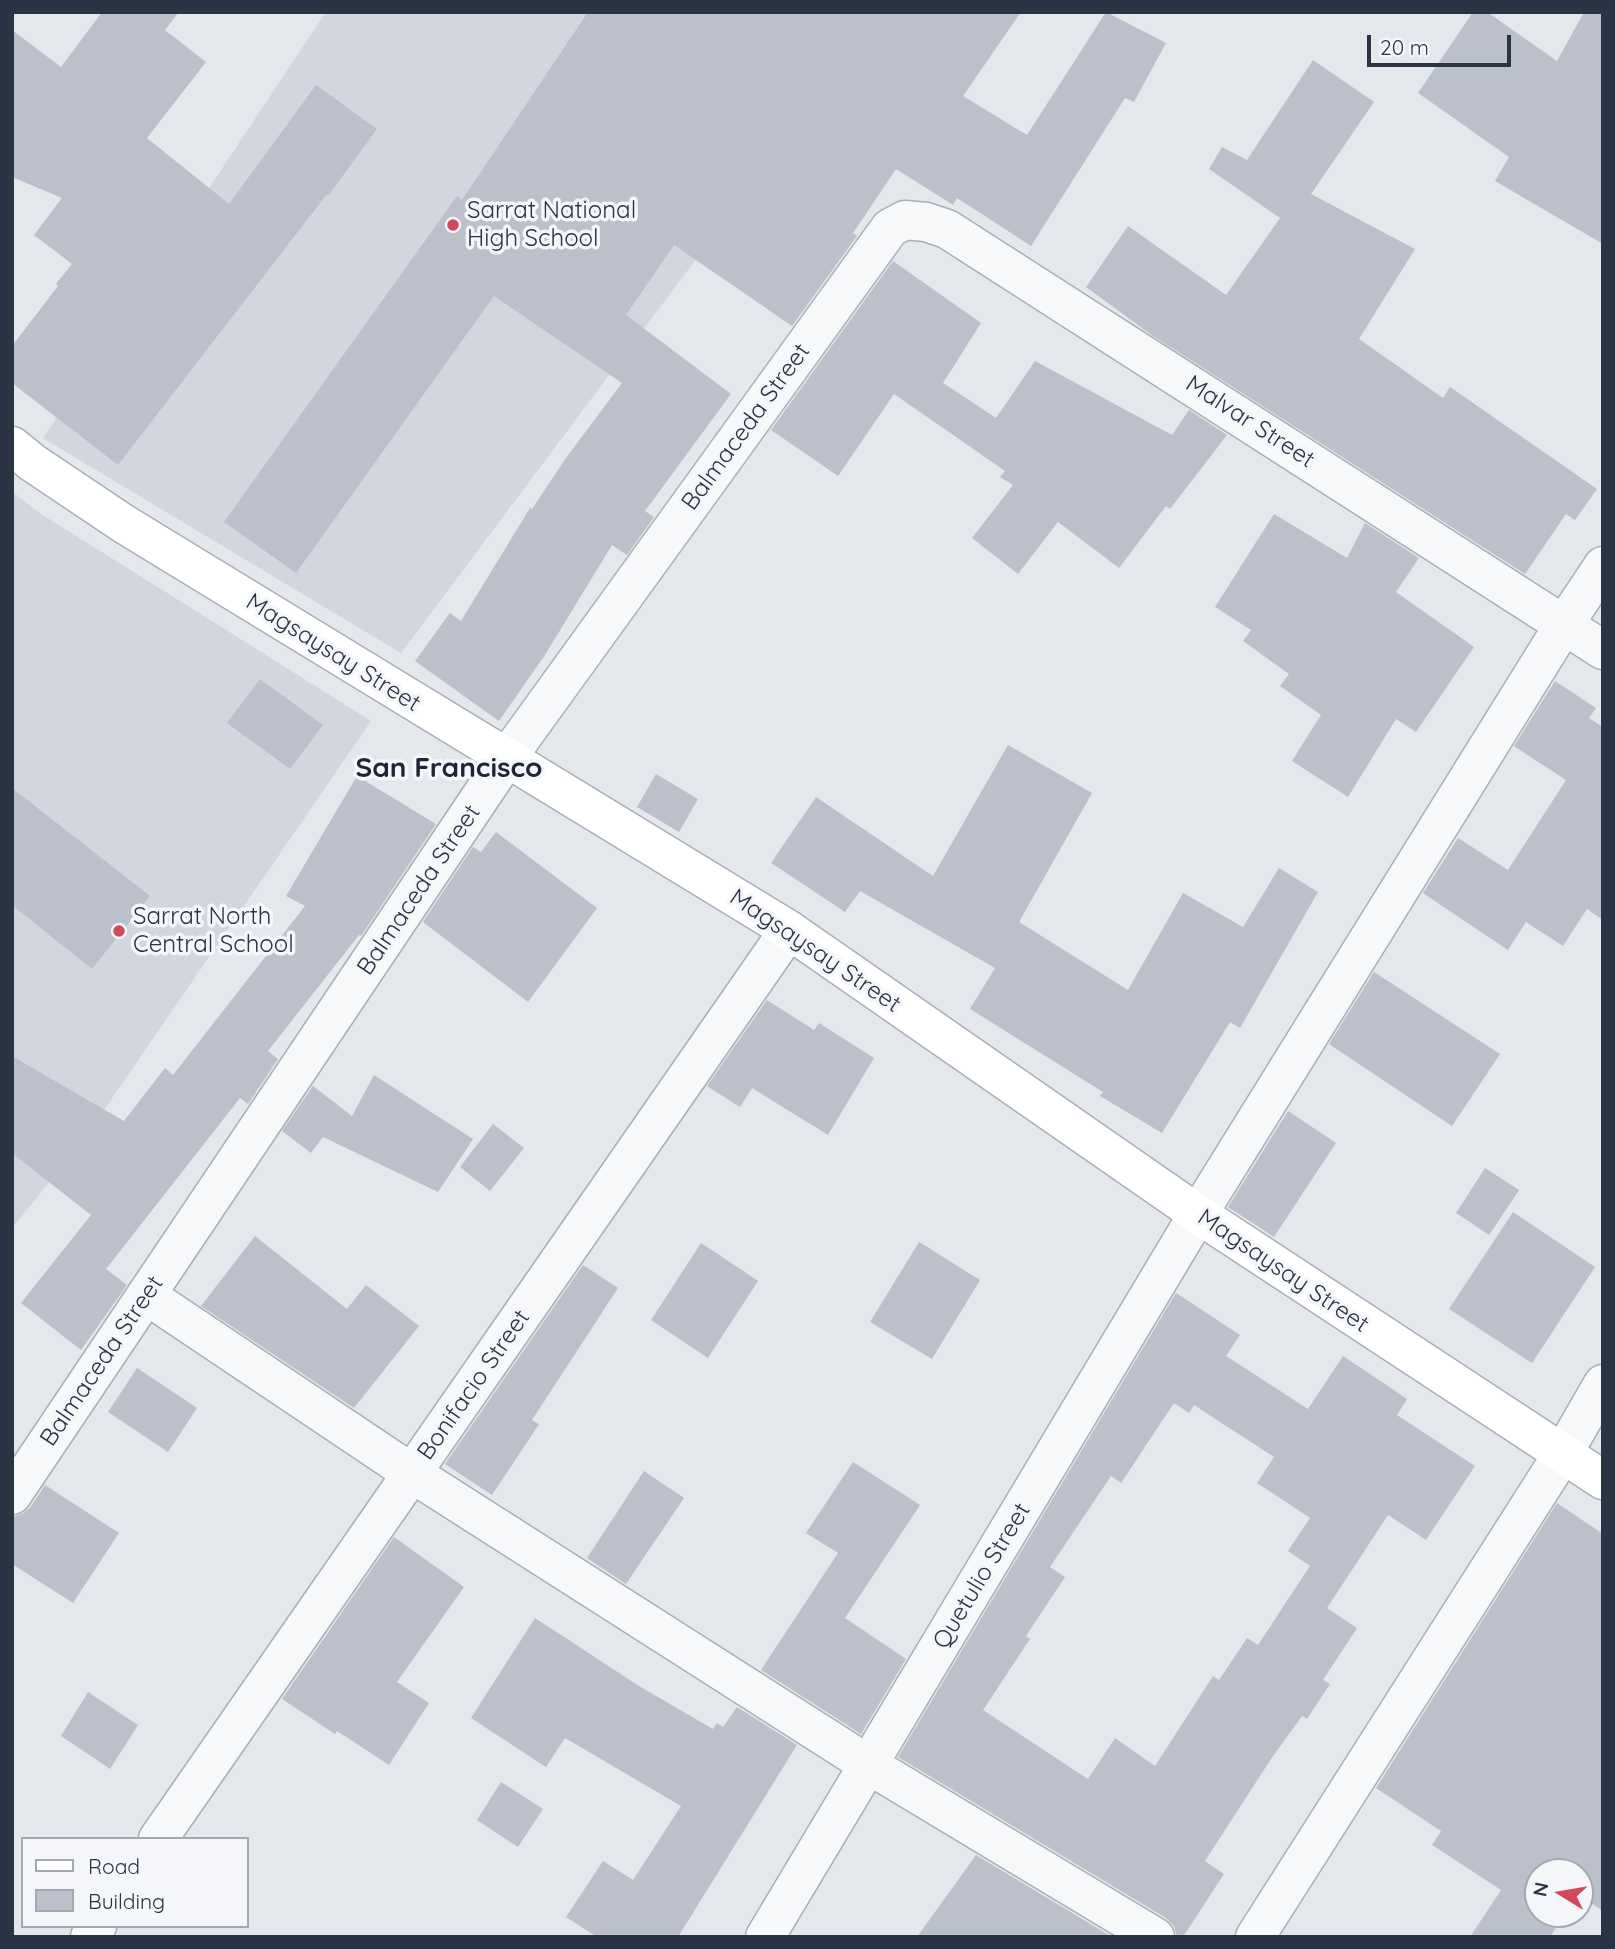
<!DOCTYPE html>
<style>
body{margin:0}
#map{position:relative;width:1615px;height:1949px;overflow:hidden;background:#e4e7ec;font-family:Quicksand,sans-serif}
canvas{display:block}
.frame{position:absolute;inset:0;border:14px solid #2b3445;pointer-events:none}
.legend{position:absolute;left:21px;top:1837px;width:228px;height:91px;box-sizing:border-box;background:#f4f6f9;border:2px solid #a4a8b1;margin:0;padding:9px 12px;list-style:none;font-size:21px;color:#2b3445}
.legend li{display:flex;align-items:center;gap:14px;height:35px}
.legend b{width:35px;border:2px solid #a4a8b1}
.north{position:absolute;left:1524px;top:1858px;width:70px;height:70px;box-sizing:border-box;background:#f4f6f9;border:2px solid #a4a8b1;border-radius:50%;rotate:281deg;font-size:19px;font-weight:700;line-height:28px;text-align:center;color:#2b3445}
.north::after{content:'';display:block;margin:auto;width:24px;height:32px;background:#d1495b;clip-path:polygon(50% 0,100% 100%,50% 72%,0 100%)}
.scale{position:absolute;left:1367px;top:35px;width:144px;height:32px;box-sizing:border-box;border:4px solid #2b3445;border-top:0;padding-left:9px;font-size:21px;line-height:24px;white-space:nowrap;color:#2b3445;-webkit-text-stroke:5px #f4f6f9;paint-order:stroke}
</style>
<div id="map">
<canvas width="1615" height="1949"></canvas>
<div class="frame"></div>
<ul class="legend">
<li><b style="height:9px;background:#fff"></b>Road</li>
<li><b style="height:19px;background:#bbc0ca"></b>Building</li>
</ul>
<div class="north">N</div>
<div class="scale">20 m</div>
</div>
<script>
const context = document.querySelector('canvas').getContext('2d');
context.lineJoin = 'round';
function fillPath(path, color) {
  context.fillStyle = color;
  context.fill(path, 'evenodd');
}
function toPath(rows) {
  const path = new Path2D();
  for (const r of rows) {
    path.moveTo(r[0], r[1]);
    for (let i = 2; i < r.length; i += 2) path.lineTo(r[i], r[i + 1]);
  }
  return path;
}
function strokePath(path, color, width, dash) {
  context.strokeStyle = color;
  context.lineWidth = width;
  context.lineCap = dash ? 'butt' : 'round';
  context.setLineDash(dash || []);
  context.stroke(path);
}
function drawText(font, color, halo, rows, align = 'center') {
  context.font = font + ' Quicksand,sans-serif';
  context.lineWidth = 7;
  context.setLineDash([]);
  context.textBaseline = 'middle';
  context.strokeStyle = halo;
  context.fillStyle = color;
  for (const [text, x, y, turn = 0] of rows) {
    context.save();
    context.translate(x, y);
    context.rotate((+turn || 0) * Math.PI / 180);
    context.textAlign = isNaN(turn) ? turn : align;
    if (halo) context.strokeText(text, 0, 0);
    context.fillText(text, 0, 0);
    context.restore();
  }
}
const built = toPath([
 [326,12,881,12,401,653,43,438],
 [12,491,38,512,371,721,82,1142,12,1228]
]);
const building = toPath([
 [102,12,179,12,165,30,206,62,147,138,229,204,316,85,377,129,328,196,327,194,118,465,12,383,12,346,58,286,56,284,72,264,34,235,62,198,12,177,12,30,61,67],
 [588,12,1021,12,963,96,1027,135,1106,12,1166,43,1134,102,1125,98,1031,246,957,198,953,205,896,169,853,233,857,236,792,326,674,245,626,315,731,394,645,511,654,517,627,555,612,545,545,655,499,721,415,661,450,613,461,621,530,508,532,509,566,458,622,383,494,296,296,573,224,522,457,196,462,200],
 [1473,12,1487,12,1557,61,1584,12,1603,12,1603,244,1495,181,1509,157,1418,93],
 [1313,60,1374,102,1311,194,1415,249,1359,339,1443,398,1450,387,1597,489,1575,520,1566,514,1525,574,1153,336,1086,287,1128,226,1226,295,1280,218,1209,169,1222,147,1247,160],
 [893,261,981,323,943,383,996,418,1035,361,1172,435,1189,410,1227,435,1170,509,1166,506,1119,568,1058,522,1018,574,972,538,1013,485,1000,477,1005,471,894,394,838,476,771,430],
 [1274,514,1347,558,1365,523,1419,558,1396,592,1474,647,1416,732,1396,719,1348,797,1292,761,1321,715,1280,686,1289,674,1243,641,1251,630,1215,607],
 [260,679,323,725,290,769,227,723],
 [1555,681,1596,708,1589,718,1601,726,1603,723,1603,920,1587,909,1563,946,1526,922,1508,950,1423,893,1458,838,1508,870,1566,780,1514,746],
 [1008,745,1092,793,1019,922,1128,990,1183,893,1243,927,1279,868,1318,892,1240,1028,1230,1022,1162,1133,1100,1096,1103,1092,970,1009,995,968,860,891,845,912,771,863,816,797,933,876],
 [656,774,698,799,679,832,637,807],
 [357,776,436,824,361,936,359,935,268,1051,278,1059,248,1104,240,1098,106,1269,127,1285,81,1350,21,1303,91,1215,12,1153,12,1056,124,1121,165,1068,173,1075,305,906,286,896],
 [12,788,150,896,92,969,12,905],
 [496,832,597,908,528,1002,423,922,473,847,481,852],
 [1374,972,1500,1054,1452,1126,1329,1044],
 [767,1000,814,1030,819,1023,874,1058,828,1135,752,1088,740,1107,707,1086],
 [374,1075,473,1139,438,1192,323,1137,311,1153,282,1131,313,1086,352,1116],
 [1288,1111,1336,1143,1274,1237,1228,1207],
 [493,1124,524,1148,490,1191,460,1167],
 [1485,1168,1519,1190,1489,1235,1456,1213],
 [1513,1212,1595,1267,1532,1363,1449,1309],
 [255,1236,347,1309,366,1285,419,1326,354,1408,201,1306],
 [919,1242,980,1280,932,1359,870,1322],
 [701,1243,758,1281,708,1358,651,1320],
 [583,1265,618,1288,532,1420,539,1424,492,1495,445,1464],
 [1176,1293,1240,1335,1226,1356,1308,1409,1343,1356,1407,1399,1397,1415,1475,1466,1426,1540,1388,1515,1327,1608,1357,1628,1323,1680,1330,1684,1307,1719,1302,1716,1271,1759,1205,1861,1224,1874,1183,1937,1177,1937,1174,1926,1166,1918,898,1757],
 [1174,1403,1189,1413,1194,1405,1274,1457,1257,1483,1310,1518,1288,1551,1310,1566,1258,1645,1247,1638,1219,1680,1213,1676,1155,1766,1115,1738,1088,1779,983,1710,1030,1639,1026,1636,1065,1577,1050,1567,1111,1476,1121,1483],
 [137,1368,197,1408,168,1452,108,1412],
 [853,1462,920,1505,845,1618,906,1659,861,1734,761,1670,838,1553,806,1533],
 [644,1471,684,1498,626,1584,587,1558],
 [45,1485,119,1533,73,1603,12,1564,12,1517,22,1514,30,1508],
 [1557,1503,1603,1534,1603,1911,1580,1896,1580,1872,1538,1872,1538,1914,1565,1914,1550,1937,1470,1937,1501,1890,1432,1845,1441,1831,1376,1788],
 [394,1537,464,1587,397,1682,429,1703,389,1765,337,1731,335,1734,282,1699],
 [535,1618,639,1686,713,1729,717,1723,723,1727,737,1707,797,1745,678,1937,597,1937,566,1917,603,1861,633,1880,681,1806,565,1738,546,1767,471,1718],
 [88,1692,138,1725,110,1769,61,1736],
 [501,1782,543,1809,518,1847,477,1820],
 [976,1855,1112,1937,917,1937]
]);
const minor = toPath([
 [146,1295,413,1474,869,1765,1155,1937],
 [12,1495,506,759,890,228,905,220,926,222,947,229,1603,650],
 [158,1839,789,930],
 [90,1937,97,1926],
 [765,1937,1198,1214,1565,623,1603,566],
 [1255,1937,1562,1455,1603,1384]
]);
const secondary = toPath([
 [12,446,33,463,124,524,789,930,1198,1214,1603,1480]
]);
const markers = [
 [453,225,7,"#d1495b"],
 [119,931,7,"#d1495b"]
];
const poiNames = [
 ["Sarrat National",467,211],
 ["High School",467,239],
 ["Sarrat North",133,917],
 ["Central School",133,945]
];
const streetNames = [
 ["Malvar Street",1250,422,33],
 ["Balmaceda Street",746,427,-54],
 ["Magsaysay Street",333,653,32],
 ["Balmaceda Street",419,890,-56],
 ["Magsaysay Street",815,951,34],
 ["Magsaysay Street",1283,1271,34],
 ["Balmaceda Street",102,1361,-56],
 ["Bonifacio Street",474,1385,-55],
 ["Quetulio Street",982,1576,-59]
];
const quarterNames = [
 ["San Francisco",449,769]
];
fillPath(built, '#d2d6de');
fillPath(building, '#bbc0ca');
strokePath(minor, '#a9aeb7', 41);
strokePath(secondary, '#a9aeb7', 41);
strokePath(minor, '#f7f8fa', 38);
strokePath(secondary, '#fff', 38);
for (const [x, y, r, color] of markers) {
  const dot = new Path2D();
  dot.arc(x, y, r, 0, 2 * Math.PI);
  context.fillStyle = color;
  context.fill(dot);
  strokePath(dot, '#f4f6f9', 2.5);
}
drawText('24px', '#2b3445', '#f4f6f9', poiNames, 'left');
drawText('24px', '#2b3445', '#f4f6f9', streetNames);
drawText('bold 28px', '#1d2536', '#f4f6f9', quarterNames);
</script>
